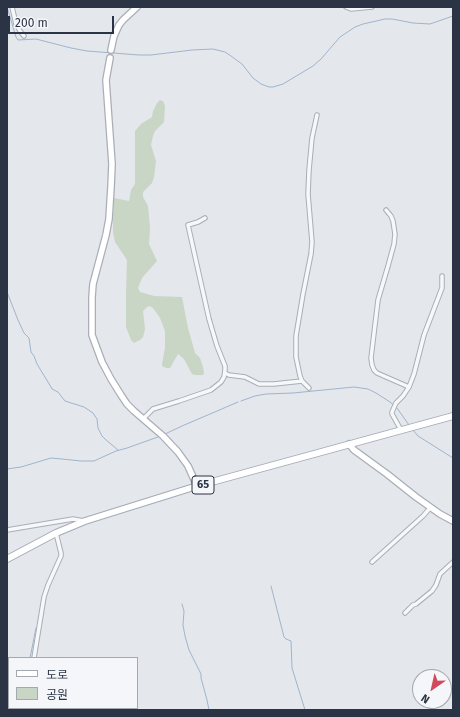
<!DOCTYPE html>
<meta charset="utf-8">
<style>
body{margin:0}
#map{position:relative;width:460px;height:717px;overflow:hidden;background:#e4e7ec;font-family:"Fira Sans","Noto Sans KR",sans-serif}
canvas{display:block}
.frame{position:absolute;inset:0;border:8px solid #2b3445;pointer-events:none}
.legend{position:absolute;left:8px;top:657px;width:130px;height:52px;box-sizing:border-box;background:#f4f6f9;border:1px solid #a4a8b1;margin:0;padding:5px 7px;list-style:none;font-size:12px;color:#2b3445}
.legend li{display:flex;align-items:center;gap:8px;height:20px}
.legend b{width:20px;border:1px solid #a4a8b1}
.north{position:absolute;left:412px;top:669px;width:40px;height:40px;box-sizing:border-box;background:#f4f6f9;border:1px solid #a4a8b1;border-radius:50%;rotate:214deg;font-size:11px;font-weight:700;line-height:16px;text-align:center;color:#2b3445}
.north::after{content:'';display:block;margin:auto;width:14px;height:18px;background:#d1495b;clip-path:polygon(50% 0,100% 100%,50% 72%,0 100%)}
.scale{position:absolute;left:8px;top:16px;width:106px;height:18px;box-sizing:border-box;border:2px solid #2b3445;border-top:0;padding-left:5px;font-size:12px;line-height:14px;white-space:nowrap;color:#2b3445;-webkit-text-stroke:3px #f4f6f9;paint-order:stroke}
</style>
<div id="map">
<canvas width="460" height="717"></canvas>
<div class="frame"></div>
<ul class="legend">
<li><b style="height:5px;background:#fff"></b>도로</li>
<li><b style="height:11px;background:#c9d6c5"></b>공원</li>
</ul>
<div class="north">N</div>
<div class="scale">200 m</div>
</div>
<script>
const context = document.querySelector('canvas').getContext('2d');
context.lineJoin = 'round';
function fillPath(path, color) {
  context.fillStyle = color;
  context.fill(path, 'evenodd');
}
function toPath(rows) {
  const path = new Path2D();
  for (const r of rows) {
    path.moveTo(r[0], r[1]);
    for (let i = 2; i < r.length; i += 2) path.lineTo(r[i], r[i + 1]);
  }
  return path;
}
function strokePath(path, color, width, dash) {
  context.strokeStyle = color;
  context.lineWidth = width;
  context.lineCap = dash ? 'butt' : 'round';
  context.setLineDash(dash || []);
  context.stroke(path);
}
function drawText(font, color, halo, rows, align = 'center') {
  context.font = font + ' "Fira Sans",sans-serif';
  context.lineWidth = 3.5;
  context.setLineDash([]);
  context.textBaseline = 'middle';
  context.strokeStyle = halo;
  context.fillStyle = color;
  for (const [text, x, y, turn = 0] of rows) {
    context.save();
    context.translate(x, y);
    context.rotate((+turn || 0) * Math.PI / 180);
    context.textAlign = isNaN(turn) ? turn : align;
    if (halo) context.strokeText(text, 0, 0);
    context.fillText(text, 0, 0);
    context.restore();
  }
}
const green = toPath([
 [160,100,163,101,165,106,164,122,155,131,153,136,151,145,156,161,154,177,152,183,143,192,143,197,148,206,150,228,149,244,157,261,142,278,138,288,140,292,154,296,182,297,188,328,195,353,200,358,203,367,204,373,203,375,195,375,192,374,184,359,178,354,170,368,166,368,162,366,162,364,165,348,165,331,160,318,153,308,149,306,146,308,143,311,145,329,143,337,140,340,134,343,131,340,126,327,126,293,127,260,115,242,113,232,113,220,114,198,129,201,131,190,135,184,135,131,141,124,152,117,153,111,157,103]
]);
const stream = toPath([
 [7,7,16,37,18,40,36,39,71,48,87,51,139,55,151,55,192,50,213,49,225,52,231,56,242,64,253,78,261,84,269,87,273,87,283,84,313,66,321,59,340,37,355,27,363,24,385,19,392,19,413,23,430,24,453,16],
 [7,292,18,320,24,333,29,338,31,352,34,356,37,364,51,387,52,389,58,392,65,401,84,407,93,413,97,419,98,428,102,436,105,439,118,450],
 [241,401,255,396,266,394,293,393,354,387,368,389,376,393,390,402,397,408,409,425],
 [413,430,418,436,453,458],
 [165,434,182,426,238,402],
 [7,469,21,467,51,458,62,459,81,461,94,461,116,451,127,448,158,437],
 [271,586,284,637,286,639,291,641,292,668,305,710],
 [182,604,184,611,183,625,185,636,189,650,201,674,201,678,207,700,209,710],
 [30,658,36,628],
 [11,710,11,708]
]);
const street = toPath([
 [12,7,16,24,20,31,24,36],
 [346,7,351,9,372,7],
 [386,210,391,216,393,221,395,234,394,244,388,266,378,300,371,358,372,365,374,370,377,373,409,387],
 [225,373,229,375,245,377,259,384,274,384,302,381],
 [309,388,302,381,300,376,296,357,296,336,303,294,311,254,312,242,308,194,309,170,312,138,317,115],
 [143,419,153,409,179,401,211,390,221,382,224,377,225,370,225,366,217,346,209,319,188,225,198,222,205,218],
 [401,430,392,414,392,412,396,403,403,396,409,387,414,374,424,335,442,288,442,276],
 [7,530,73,519,84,521],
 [372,562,423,516,430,508],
 [405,613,413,605,416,604,432,591,436,585,440,574,453,562],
 [34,658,44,597,48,585,61,556,61,553,56,533],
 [20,710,21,708]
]);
const secondary = toPath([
 [111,50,114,36,119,25,123,20,137,7],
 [110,58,106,80,112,164,111,187,109,219,106,235,93,284,92,297,92,335,102,362,111,379,121,395,127,404,134,411,163,436,178,452,188,466,197,486],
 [349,444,354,450,387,474,416,497,440,514,453,521]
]);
const primary = toPath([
 [7,559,56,533,85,521,197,486,453,416]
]);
const shields = [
 [203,485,22]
];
const shieldNames = [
 ["65",203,485]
];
fillPath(green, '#c9d6c5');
strokePath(stream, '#9fb4cc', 1);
strokePath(street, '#a9aeb7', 5.5);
strokePath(secondary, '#a9aeb7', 8);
strokePath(primary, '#a3abb8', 8);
strokePath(street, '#f7f8fa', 3.5);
strokePath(secondary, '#fff', 5.5);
strokePath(primary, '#fff', 6);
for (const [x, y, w] of shields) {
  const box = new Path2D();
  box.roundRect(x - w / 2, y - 9, w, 18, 3);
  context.fillStyle = '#f4f6f9';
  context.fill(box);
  strokePath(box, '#2b3445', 1);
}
drawText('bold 11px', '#2b3445', null, shieldNames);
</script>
